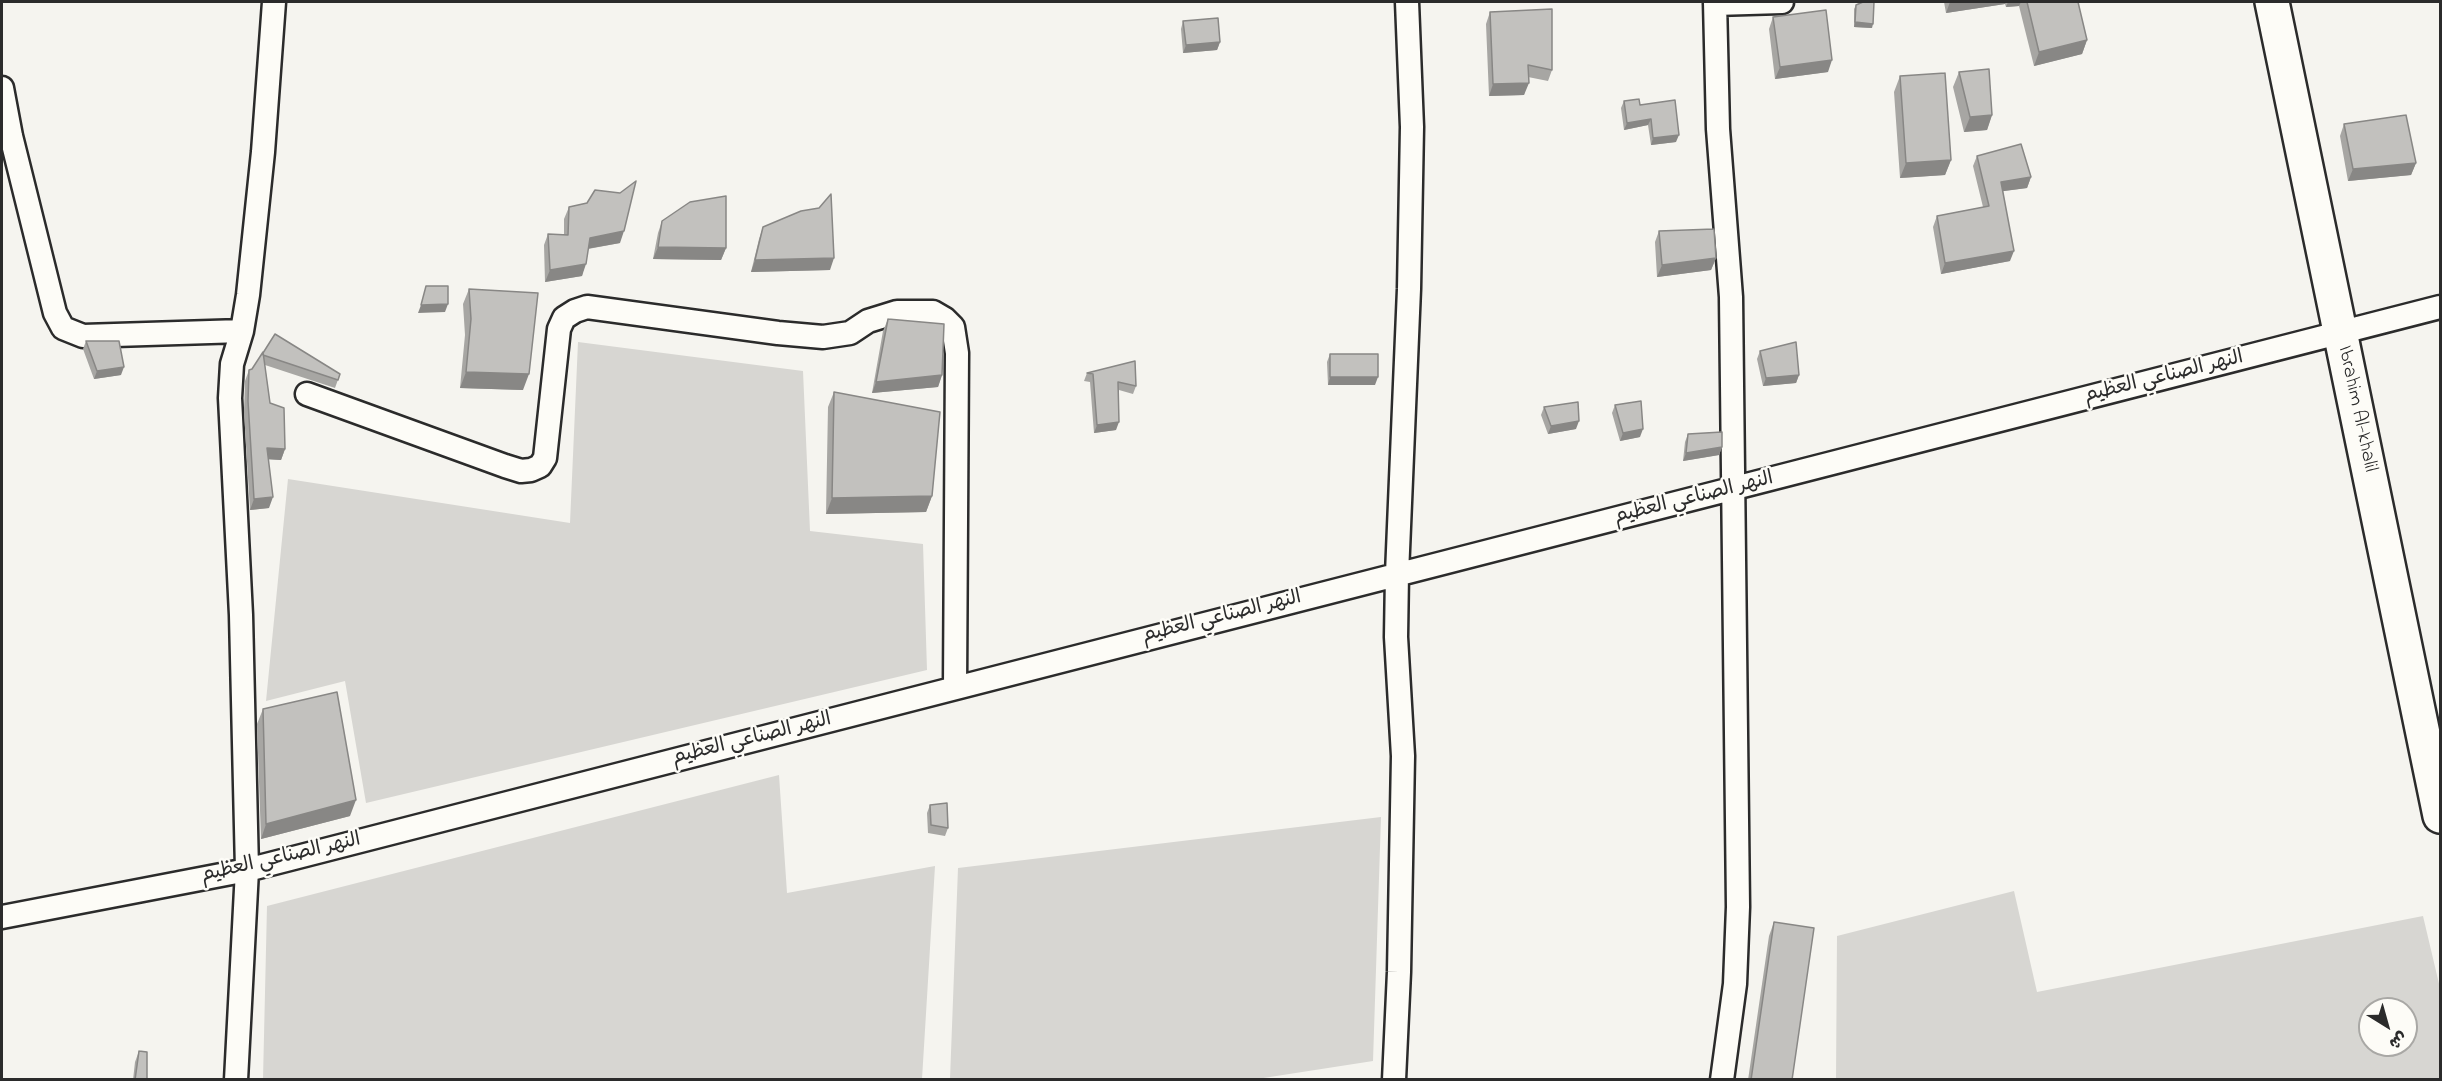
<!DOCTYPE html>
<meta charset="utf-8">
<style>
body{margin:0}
#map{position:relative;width:2442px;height:1081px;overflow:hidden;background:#f5f4ef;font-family:"Indie Flower","Playpen Sans Arabic",sans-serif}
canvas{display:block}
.frame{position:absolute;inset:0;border:3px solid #2b2b2b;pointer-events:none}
.north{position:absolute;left:2358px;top:997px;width:60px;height:60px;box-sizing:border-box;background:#fdfcf7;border:2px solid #a9a8a5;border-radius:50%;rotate:143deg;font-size:16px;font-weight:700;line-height:24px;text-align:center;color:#2b2b2b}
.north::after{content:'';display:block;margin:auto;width:21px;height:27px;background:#2b2b2b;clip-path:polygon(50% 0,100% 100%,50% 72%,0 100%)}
</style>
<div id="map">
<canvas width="2442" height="1081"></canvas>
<div class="frame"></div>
<div class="north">ش</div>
</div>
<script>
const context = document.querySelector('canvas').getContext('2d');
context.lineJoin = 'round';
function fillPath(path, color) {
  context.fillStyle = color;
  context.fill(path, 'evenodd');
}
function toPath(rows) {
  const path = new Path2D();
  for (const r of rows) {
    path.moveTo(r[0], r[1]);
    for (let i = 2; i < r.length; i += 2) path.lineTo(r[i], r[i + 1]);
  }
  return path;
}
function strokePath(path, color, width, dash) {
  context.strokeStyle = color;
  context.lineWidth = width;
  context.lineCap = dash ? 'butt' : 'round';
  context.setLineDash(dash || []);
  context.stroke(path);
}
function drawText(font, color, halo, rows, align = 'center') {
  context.font = font + ' "Indie Flower","Playpen Sans Arabic",sans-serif';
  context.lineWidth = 5;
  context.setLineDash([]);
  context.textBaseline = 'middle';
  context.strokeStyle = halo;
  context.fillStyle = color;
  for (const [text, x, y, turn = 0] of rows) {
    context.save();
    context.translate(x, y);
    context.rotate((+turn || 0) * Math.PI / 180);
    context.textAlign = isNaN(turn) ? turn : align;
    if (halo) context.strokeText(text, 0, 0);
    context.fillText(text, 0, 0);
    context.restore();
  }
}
const green = toPath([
 [578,342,803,371,810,531,923,544,927,670,366,803,345,681,266,701,288,479,570,523],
 [779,775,787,893,935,866,922,1079,263,1079,267,906],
 [1381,817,1373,1061,1257,1079,950,1079,958,868],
 [2014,891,2037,992,2423,916,2440,988,2440,1079,1836,1079,1837,936],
 [2370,1009,2406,1009,2406,1045,2370,1045]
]);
const street = toPath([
 [1715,2,1718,129,1731,297,1738,907,1735,984,1722,1080],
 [1715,4,1782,2],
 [2,88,11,136,55,313,63,328,83,336,242,331],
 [307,394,505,466,521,471,531,470,540,466,545,458,559,329,564,318,575,311,587,307,778,333,823,337,850,333,868,321,897,312,933,312,945,319,953,327,957,353,955,687],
 [2,917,247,870,2440,307],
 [236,1080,247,870,241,615,230,398,232,364,242,331,248,295,263,152,274,2],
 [1394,1080,1399,972,1403,756,1396,637,1397,574,1409,289,1412,127,1407,2]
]);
const secondary = toPath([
 [2272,2,2440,816]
]);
const wall = toPath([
 [1944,2,2078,2,2087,40,2082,54,2034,66,2019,6,2006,7,2005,4,1946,13],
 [1856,5,1872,28,1854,27,1854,9],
 [1490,12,1552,70,1548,81,1528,77,1524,95,1489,96,1486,24],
 [1773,17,1828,72,1775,79,1769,29],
 [1183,21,1220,42,1217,50,1183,53,1181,29],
 [1959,72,1992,115,1987,130,1964,132,1953,87],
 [1900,76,1951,160,1945,175,1900,178,1894,92],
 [1624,101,1640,105,1676,142,1651,145,1648,125,1624,130,1621,108],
 [2344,124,2416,163,2411,175,2348,181,2340,136],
 [1977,156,2031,177,2027,188,2003,191,2010,261,1941,274,1933,227,1937,216,1983,207,1973,166],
 [569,207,620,243,588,249,582,276,545,282,544,245,548,234,564,234,564,219],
 [662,221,726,248,721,260,653,259,658,233],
 [763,227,830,270,751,272,759,239],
 [1659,231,1716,258,1711,270,1657,277,1655,242],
 [469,289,523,390,460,388,465,335,463,304],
 [888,319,942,375,938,387,872,393,883,331],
 [86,341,121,375,94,379,83,349],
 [1760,351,1799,375,1796,383,1763,386,1757,359],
 [263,353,340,374,335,388,265,365,270,403,285,449,281,460,268,459,269,508,250,510,244,412,245,381,249,370,252,369],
 [1330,354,1375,385,1328,385,1327,362],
 [1087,373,1136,386,1133,394,1119,390,1116,430,1094,433,1090,382,1084,381],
 [834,392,932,496,926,512,826,514,828,407],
 [1615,405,1640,437,1620,441,1612,413],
 [1544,407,1576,429,1548,434,1541,415],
 [1688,434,1722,447,1719,455,1683,461,1685,442],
 [263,709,350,816,261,839,257,724],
 [930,805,948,828,945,836,928,833,927,813],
 [1774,922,1792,1080,1748,1080,1769,936],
 [139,1051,147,1080,133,1080,135,1062]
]);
const shadedWall = toPath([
 [1950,2,2006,2,2005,4,1946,13],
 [2008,2,2021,2,2019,6,2006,7],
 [1855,22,1873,24,1872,28,1854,27],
 [2087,40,2082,54,2034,66,2039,52],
 [1220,42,1217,50,1183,53,1186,45],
 [1832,60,1828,72,1775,79,1780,67],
 [1529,83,1524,95,1489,96,1493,84],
 [1992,115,1987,130,1964,132,1970,117],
 [1651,119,1648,125,1624,130,1627,123],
 [1679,135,1676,142,1651,145,1653,138],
 [1951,160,1945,175,1900,178,1906,163],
 [2416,163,2411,175,2348,181,2353,169],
 [2031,177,2027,188,1997,192,2001,182],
 [624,231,620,243,586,249,590,238],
 [658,247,726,248,721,260,653,259],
 [2014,251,2010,261,1941,274,1945,263],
 [834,258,830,270,751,272,755,260],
 [1716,258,1711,270,1657,277,1662,265],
 [586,264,582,276,545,282,550,270],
 [448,304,445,312,418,313,421,305],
 [124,367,121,375,94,379,97,371],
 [466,372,529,374,523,390,460,388],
 [942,375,938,387,872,393,876,382],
 [1799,375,1796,383,1763,386,1766,378],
 [1330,377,1378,377,1375,385,1328,385],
 [1579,421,1576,429,1548,434,1551,426],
 [1119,422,1116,430,1094,433,1097,425],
 [1643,429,1640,437,1620,441,1623,433],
 [1722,447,1719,455,1683,461,1686,453],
 [267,448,285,449,281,460,263,459],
 [932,496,926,512,826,514,832,498],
 [273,497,269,508,250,510,254,499],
 [356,800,350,816,261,839,266,824]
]);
const building = toPath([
 [1863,2,1874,2,1873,24,1855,22,1856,5,1863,2],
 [2027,2,2078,2,2087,40,2039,52,2027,2],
 [1552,9,1552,70,1528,65,1529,83,1493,84,1490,12,1552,9],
 [1826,10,1832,60,1780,67,1773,17,1826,10],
 [1218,18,1220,42,1186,45,1183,21,1218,18],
 [1989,69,1992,115,1970,117,1959,72,1989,69],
 [1945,73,1951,160,1906,163,1900,76,1945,73],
 [1639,99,1640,105,1675,100,1679,135,1653,138,1651,119,1627,123,1624,101,1639,99],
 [2406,115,2416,163,2353,169,2344,124,2406,115],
 [2021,144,2031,177,2001,182,2014,251,1945,263,1937,216,1989,206,1977,156,2021,144],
 [636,181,624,231,590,238,586,264,550,270,548,234,568,235,569,207,587,203,595,190,620,193,636,181],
 [831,194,834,258,755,260,763,227,801,211,819,208,831,194],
 [726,196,726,248,658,247,662,221,690,202,726,196],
 [1714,229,1716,258,1662,265,1659,231,1714,229],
 [426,286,448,286,448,304,421,305,426,286],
 [469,289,538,293,529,374,466,372,471,319,469,289],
 [888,319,944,324,942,375,876,382,888,319],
 [275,334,340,374,338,380,263,355,263,353,275,334],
 [86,341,119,341,124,367,97,371,86,341],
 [1796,342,1799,375,1766,378,1760,351,1796,342],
 [263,352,270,403,284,408,285,449,267,448,273,497,254,499,248,401,249,370,252,369,263,352],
 [1330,354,1378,354,1378,377,1330,377,1330,354],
 [1135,361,1136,386,1118,382,1119,422,1097,425,1093,374,1087,373,1135,361],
 [834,392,940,412,932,496,832,498,834,392],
 [1641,401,1643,429,1623,433,1615,405,1641,401],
 [1578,402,1579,421,1551,426,1544,407,1578,402],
 [1722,432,1722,447,1686,453,1688,434,1722,432],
 [337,692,356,800,266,824,263,709,337,692],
 [947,803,948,828,931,825,930,805,947,803],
 [1774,922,1814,928,1792,1080,1751,1080,1774,922],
 [139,1051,147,1052,147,1080,135,1080,139,1051]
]);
const streetNames = [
 ["النهر الصناعي العظيم",2164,378,-14],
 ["Ibrahim Al-khalil",2356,409,78],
 ["النهر الصناعي العظيم",1694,499,-14],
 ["النهر الصناعي العظيم",1222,618,-14],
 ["النهر الصناعي العظيم",752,740,-14],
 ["النهر الصناعي العظيم",281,859,-13]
];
fillPath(green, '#d7d6d2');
strokePath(street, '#2b2b2b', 27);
strokePath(secondary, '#2b2b2b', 38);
strokePath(street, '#fdfcf7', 22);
strokePath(secondary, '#fdfcf7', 33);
fillPath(wall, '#a7a6a3');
fillPath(shadedWall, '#888785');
fillPath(building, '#c2c1be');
strokePath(building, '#888785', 1.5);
drawText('20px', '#2b2b2b', '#fdfcf7', streetNames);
</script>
